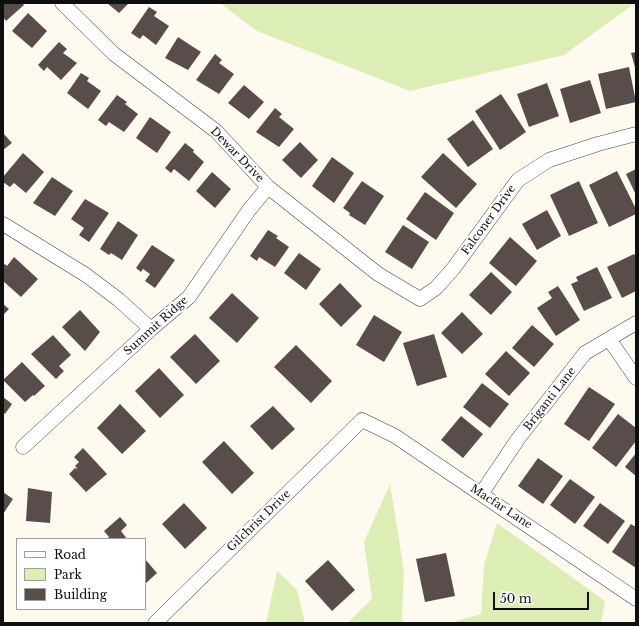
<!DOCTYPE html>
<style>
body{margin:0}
#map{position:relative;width:639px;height:626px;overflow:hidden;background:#fffaf0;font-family:"Libre Baskerville",serif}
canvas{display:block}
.frame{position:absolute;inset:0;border:4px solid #0f0f0f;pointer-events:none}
.legend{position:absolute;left:16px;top:538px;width:130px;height:72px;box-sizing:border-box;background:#fff;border:1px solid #9f9f9f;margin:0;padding:5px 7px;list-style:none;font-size:12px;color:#0f0f0f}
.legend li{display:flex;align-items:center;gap:8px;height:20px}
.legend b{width:20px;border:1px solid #9f9f9f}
.scale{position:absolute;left:493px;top:592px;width:96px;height:18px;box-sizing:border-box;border:2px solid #0f0f0f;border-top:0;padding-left:5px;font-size:12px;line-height:14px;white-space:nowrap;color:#0f0f0f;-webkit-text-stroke:3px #fff;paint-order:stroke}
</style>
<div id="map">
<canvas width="639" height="626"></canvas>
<div class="frame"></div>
<ul class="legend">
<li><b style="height:5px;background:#fff"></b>Road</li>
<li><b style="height:11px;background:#dcedb6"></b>Park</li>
<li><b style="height:11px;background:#584d4a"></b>Building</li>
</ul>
<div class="scale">50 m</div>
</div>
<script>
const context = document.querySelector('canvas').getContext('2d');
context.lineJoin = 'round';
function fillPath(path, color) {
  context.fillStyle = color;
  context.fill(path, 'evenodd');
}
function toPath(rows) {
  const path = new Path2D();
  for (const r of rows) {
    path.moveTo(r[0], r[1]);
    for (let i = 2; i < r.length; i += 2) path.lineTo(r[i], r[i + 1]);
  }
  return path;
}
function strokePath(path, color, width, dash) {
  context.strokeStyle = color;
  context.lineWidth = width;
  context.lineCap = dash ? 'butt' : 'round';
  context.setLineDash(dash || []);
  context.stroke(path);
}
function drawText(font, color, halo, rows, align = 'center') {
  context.font = font + ' "Libre Baskerville",serif';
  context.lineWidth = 4;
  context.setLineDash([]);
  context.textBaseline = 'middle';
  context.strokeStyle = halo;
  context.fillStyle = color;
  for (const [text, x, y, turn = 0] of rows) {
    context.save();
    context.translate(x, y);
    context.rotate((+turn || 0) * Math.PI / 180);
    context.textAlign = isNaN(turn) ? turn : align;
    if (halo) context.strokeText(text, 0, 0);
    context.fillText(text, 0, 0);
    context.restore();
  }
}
const green = toPath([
 [220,3,635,3,564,55,410,91,257,31],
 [390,484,404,571,402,619,405,623,347,623,372,599,364,542],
 [497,523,605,601,601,623,449,623,481,614,484,565],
 [277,571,297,590,305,623,266,623]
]);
const building = toPath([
 [3,3,22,3,24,5,6,21,3,17],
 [107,3,129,3,119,13],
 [149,7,157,12,154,16,169,26,156,45,143,35,140,39,131,33],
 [28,13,47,31,32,48,12,31],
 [178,37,201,52,188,70,165,58],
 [59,42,67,49,63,53,77,63,61,80,47,67,44,71,38,65],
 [636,52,636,71,631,53],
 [215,54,222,60,219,63,234,74,219,94,196,80],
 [629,67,636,102,606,109,598,74],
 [81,73,89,78,87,81,101,91,88,109,67,93],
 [590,80,601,113,570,123,560,89],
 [547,83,559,116,529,127,517,94],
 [244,85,264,102,249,119,228,103],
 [501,94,526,132,500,150,475,111],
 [117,95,127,102,125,104,138,114,124,132,109,122,106,126,98,120],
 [275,108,282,114,279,117,294,129,279,147,256,132],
 [150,117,171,132,157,153,136,138],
 [473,120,493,149,468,167,447,139],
 [3,133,12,143,3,150],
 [300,142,318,160,301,178,282,160],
 [185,143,194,150,193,152,204,162,189,181,174,169,171,173,165,168],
 [23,153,44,172,26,193,14,183,10,187,3,182,3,177],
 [443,153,477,184,456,208,421,177],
 [332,157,354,173,334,203,312,186],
 [636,169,636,195,626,174],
 [617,171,636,209,636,214,609,227,589,185],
 [212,172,231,189,215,208,196,191],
 [52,177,73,191,55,216,33,203],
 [362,181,384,196,365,225,349,215,350,213,343,208],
 [579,181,598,223,569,236,550,195],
 [425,192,454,213,436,240,406,219],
 [85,199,109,213,89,242,79,235,84,228,71,219],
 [547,210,561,236,537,250,522,224],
 [118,221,138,235,122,260,111,253,109,255,100,249],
 [403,225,429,242,412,269,385,252],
 [268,230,278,236,276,238,289,247,275,267,259,257,257,261,250,256],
 [510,237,537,261,516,286,489,263],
 [152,245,175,260,155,288,145,281,150,274,143,269,141,272,136,268],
 [299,253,321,269,306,290,284,273],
 [634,254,636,257,636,291,622,298,607,267],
 [14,257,38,279,21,297,3,281,3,266,5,264,7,266],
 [597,267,612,298,584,311,571,284,578,281,576,277],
 [491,272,512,292,491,315,469,295],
 [340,283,362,306,341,327,319,304],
 [558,286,580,320,556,336,537,308,552,298,548,292],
 [232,293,259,318,237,343,209,318],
 [3,304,9,309,3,315],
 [80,310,100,332,85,351,62,327],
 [462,312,483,334,462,354,441,333],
 [374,315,402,332,384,362,356,345],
 [532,325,554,344,534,367,512,348],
 [195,334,220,361,196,384,170,357],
 [434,334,447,377,417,386,403,343],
 [53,335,71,355,59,366,64,371,56,379,31,354],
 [296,345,332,381,311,403,274,367],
 [506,351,530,373,509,396,485,374],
 [22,362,45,386,34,396,33,395,25,402,3,380],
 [159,368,184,395,160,418,135,391],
 [482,383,509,404,490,428,463,407],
 [589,387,615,404,589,441,564,424],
 [3,397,12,404,5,414,3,412],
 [120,404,146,431,122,454,97,428],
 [273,406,295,429,272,450,250,426],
 [618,414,636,428,636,441,616,467,592,448],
 [461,416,483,434,463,458,441,440],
 [224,441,254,473,232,494,202,462],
 [83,448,107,474,86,492,69,474,75,468,78,469,75,466,79,462,74,457],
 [636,453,636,476,625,467],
 [538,458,563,476,543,504,518,486],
 [570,479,595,497,575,524,550,505],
 [28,488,52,492,50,523,26,521],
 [3,492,13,499,3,514],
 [184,503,207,528,185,549,162,524],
 [600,503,625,521,608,544,583,526],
 [120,517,127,525,121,531,127,539,107,539,109,537,104,531],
 [631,524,636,527,636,568,612,552],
 [446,553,455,596,425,602,416,559],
 [145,559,157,573,145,584],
 [328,560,355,590,332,611,305,581]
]);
const minor = toPath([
 [62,3,114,54,216,131,268,187,378,274,420,299,436,288,453,269,518,180,549,160,598,144,636,134],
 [3,224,86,275,119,300,151,329],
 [609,339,636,378],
 [23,447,151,329,189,297,249,210,268,187],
 [481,494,518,439,585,353,636,323],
 [155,623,362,420,395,436,636,599]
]);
const streetNames = [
 ["Dewar Drive",237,155,46],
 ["Falconer Drive",489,220,-54],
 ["Summit Ridge",156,326,-42],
 ["Briganti Lane",550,399,-52],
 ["Macfar Lane",501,507,33],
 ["Gilchrist Drive",259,521,-44]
];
fillPath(green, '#dcedb6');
fillPath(building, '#584d4a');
strokePath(minor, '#424242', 15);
strokePath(minor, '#fff', 14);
drawText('11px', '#0f0f0f', '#fff', streetNames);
</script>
